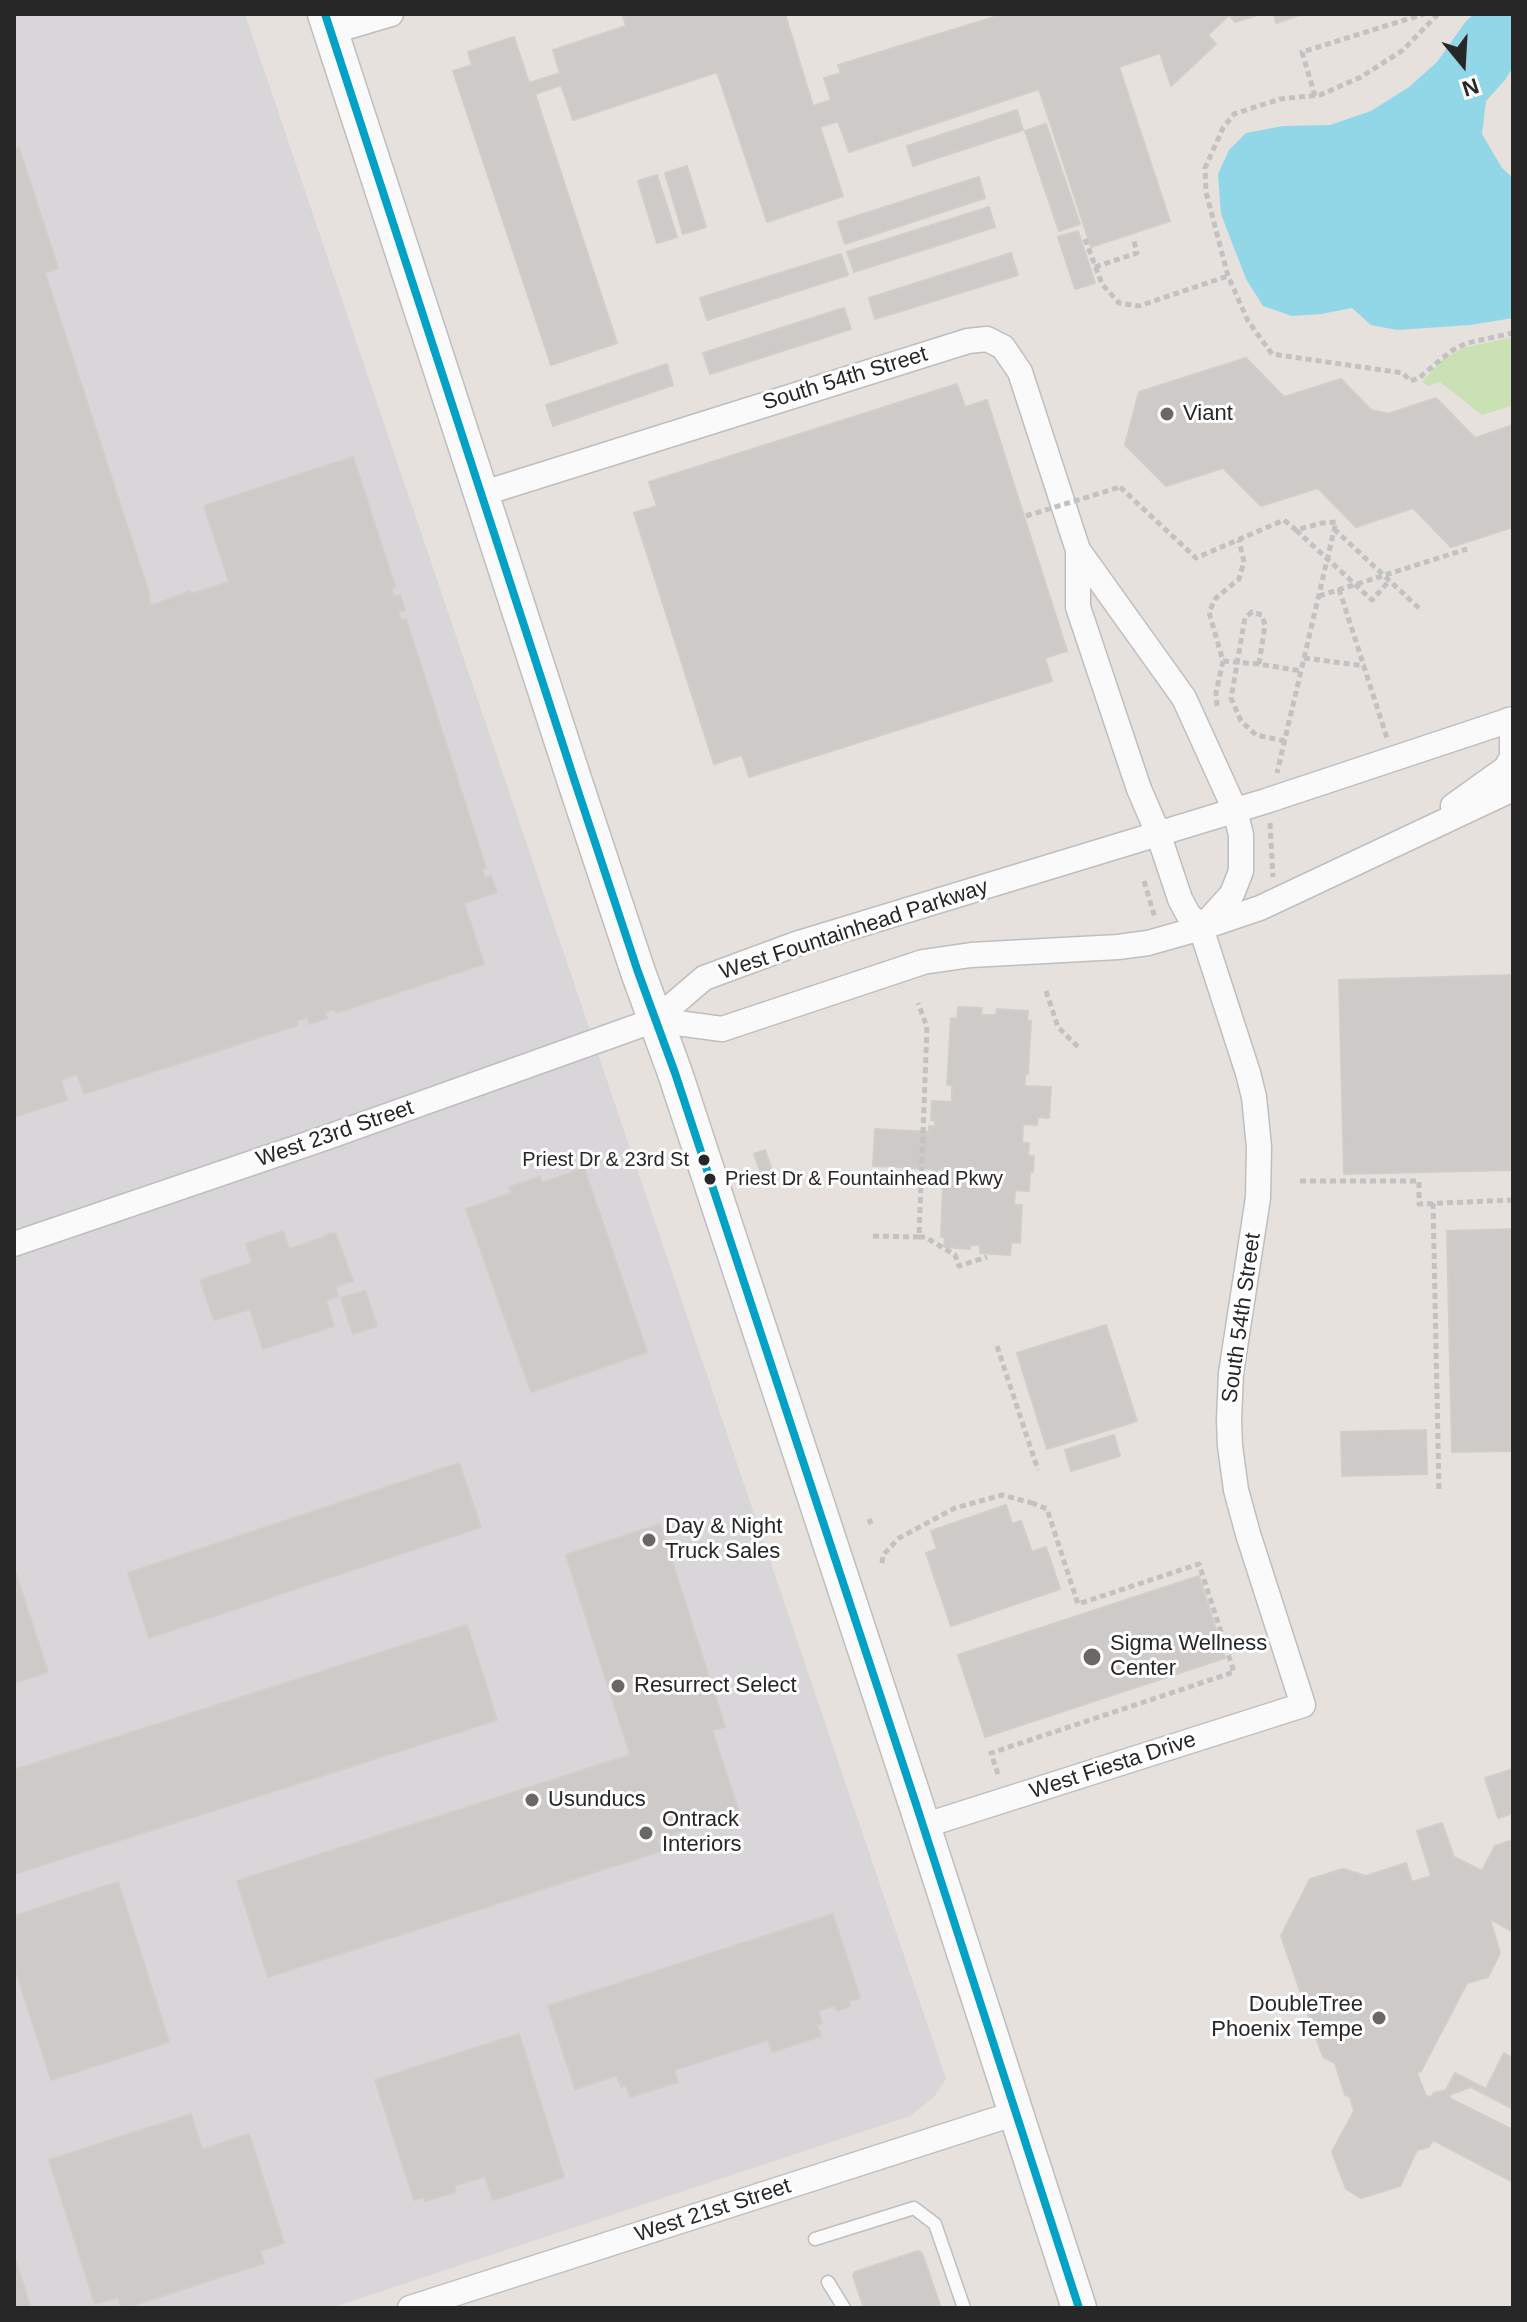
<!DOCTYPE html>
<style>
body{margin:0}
#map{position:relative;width:1527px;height:2322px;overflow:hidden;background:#e6e1dd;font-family:Helvetica,sans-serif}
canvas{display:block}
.frame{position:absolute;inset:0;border:16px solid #272727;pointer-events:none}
.north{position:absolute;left:1423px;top:24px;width:80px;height:80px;-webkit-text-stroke:6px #fff;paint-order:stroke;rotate:162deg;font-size:22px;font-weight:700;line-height:32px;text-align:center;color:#272727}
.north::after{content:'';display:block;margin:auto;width:28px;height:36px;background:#272727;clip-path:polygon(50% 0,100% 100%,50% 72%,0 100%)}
</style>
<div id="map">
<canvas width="1527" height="2322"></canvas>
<div class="frame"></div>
<div class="north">N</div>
</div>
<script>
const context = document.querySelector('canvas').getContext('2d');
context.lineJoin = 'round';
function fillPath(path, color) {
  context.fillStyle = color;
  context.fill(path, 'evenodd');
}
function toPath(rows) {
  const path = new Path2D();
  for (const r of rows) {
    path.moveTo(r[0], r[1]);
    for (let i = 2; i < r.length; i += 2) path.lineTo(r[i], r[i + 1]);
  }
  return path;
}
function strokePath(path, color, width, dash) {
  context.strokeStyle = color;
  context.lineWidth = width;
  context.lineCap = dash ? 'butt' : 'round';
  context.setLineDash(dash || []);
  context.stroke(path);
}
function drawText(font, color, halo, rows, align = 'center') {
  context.font = font + ' Helvetica,sans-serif';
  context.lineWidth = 6;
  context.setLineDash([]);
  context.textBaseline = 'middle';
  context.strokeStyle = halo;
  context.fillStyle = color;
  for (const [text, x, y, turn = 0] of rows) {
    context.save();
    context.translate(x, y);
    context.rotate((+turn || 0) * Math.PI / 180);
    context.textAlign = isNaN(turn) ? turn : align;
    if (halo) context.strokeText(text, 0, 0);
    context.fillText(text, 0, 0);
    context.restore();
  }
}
const industrial = toPath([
 [14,14,245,14,946,2079,934,2097,910,2116,331,2308,14,2308]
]);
const green = toPath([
 [1513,337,1513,405,1482,415,1440,382,1428,386,1422,382,1442,360,1463,348]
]);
const water = toPath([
 [1474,14,1513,14,1513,67,1505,80,1486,101,1482,134,1502,168,1513,178,1513,318,1470,325,1397,330,1371,325,1352,308,1321,314,1292,316,1263,306,1246,279,1221,214,1218,174,1229,150,1246,133,1283,126,1330,125,1371,111,1409,87,1437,62,1466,21]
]);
const building = toPath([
 [628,14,659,14,660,16,665,14,785,14,813,106,831,100,824,78,841,73,838,65,1004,14,1261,14,1235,22,1229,15,1208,35,1216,44,1171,86,1160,53,1119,67,1170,221,1091,247,1039,89,849,152,838,121,820,127,843,196,767,222,717,72,573,120,561,85,535,94,617,343,551,365,453,71,472,65,468,52,514,37,529,83,560,73,553,50,626,26,623,16,628,14],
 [1274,14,1303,14,1276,23,1274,14],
 [1017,110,1023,130,913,166,907,146,1017,110],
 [1046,124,1080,224,1059,231,1025,131,1046,124],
 [19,148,58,268,45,273,150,596,148,597,151,606,190,591,191,594,229,582,204,506,353,457,395,586,391,588,394,597,400,595,405,610,398,612,401,621,406,619,486,868,482,869,485,878,491,876,497,892,464,903,484,964,336,1013,334,1009,325,1012,327,1018,309,1024,307,1017,297,1021,298,1025,84,1094,77,1074,61,1080,67,1100,14,1117,14,150,19,148],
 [687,166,706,227,683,234,665,173,687,166],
 [657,175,677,237,657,243,638,181,657,175],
 [979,177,985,198,845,244,838,222,979,177],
 [989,207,995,227,854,272,847,252,989,207],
 [1078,231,1095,283,1075,289,1058,237,1078,231],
 [1011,253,1018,275,875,319,869,298,1011,253],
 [841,254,848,275,707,320,700,298,841,254],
 [844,308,851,329,710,374,703,353,844,308],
 [1246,358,1284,397,1341,379,1371,410,1388,414,1436,398,1475,438,1513,425,1513,527,1451,547,1413,508,1356,527,1318,488,1261,506,1223,468,1166,486,1125,445,1139,392,1246,358],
 [667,364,673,385,553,426,546,405,667,364],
 [957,384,965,407,987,400,1067,651,1045,658,1052,681,749,777,742,755,714,764,634,513,657,506,649,482,957,384],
 [1513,975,1513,1170,1344,1174,1339,980,1513,975],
 [958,1007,982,1008,981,1015,996,1015,997,1009,1028,1011,1027,1021,1031,1021,1028,1074,1025,1074,1025,1086,1051,1087,1049,1118,1038,1117,1037,1125,1023,1124,1022,1143,1029,1143,1028,1156,1034,1156,1033,1172,1030,1172,1029,1191,1015,1190,1014,1205,1022,1205,1020,1243,1011,1242,1010,1255,980,1253,980,1245,970,1245,970,1249,944,1247,945,1237,941,1237,943,1185,948,1185,949,1170,937,1169,937,1173,933,1172,933,1169,873,1166,875,1129,929,1132,929,1126,935,1127,935,1120,931,1120,932,1101,952,1102,952,1085,947,1085,951,1018,957,1019,958,1007],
 [765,1150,772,1170,761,1174,754,1154,765,1150],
 [584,1168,647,1352,531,1392,466,1209,512,1193,509,1187,540,1177,542,1183,584,1168],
 [1513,1229,1513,1451,1452,1452,1447,1231,1513,1229],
 [283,1231,289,1249,322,1238,329,1233,336,1234,353,1281,335,1287,338,1296,326,1301,334,1326,263,1349,250,1309,214,1320,200,1280,252,1263,246,1244,283,1231],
 [365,1291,377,1326,353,1334,341,1298,365,1291],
 [1106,1325,1137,1421,1047,1449,1017,1353,1106,1325],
 [1426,1430,1427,1474,1342,1476,1341,1432,1426,1430],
 [1114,1435,1120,1456,1071,1471,1065,1450,1114,1435],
 [459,1463,481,1527,149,1638,128,1573,459,1463],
 [1006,1505,1012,1524,1021,1521,1032,1552,1046,1547,1060,1589,951,1626,926,1553,937,1549,931,1531,1006,1505],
 [660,1524,725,1727,712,1730,739,1812,657,1839,661,1851,268,1977,237,1881,630,1755,566,1555,660,1524],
 [14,1568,48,1672,14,1683,14,1568],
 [1199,1576,1225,1658,985,1737,958,1655,1199,1576],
 [467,1625,497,1720,14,1874,14,1770,467,1625],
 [1513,1769,1513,1813,1498,1818,1485,1778,1513,1769],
 [1442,1823,1454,1857,1482,1871,1495,1846,1513,1840,1513,1932,1490,1919,1500,1953,1488,1977,1467,1983,1421,2071,1417,2073,1426,2096,1431,2097,1434,2093,1446,2090,1455,2073,1486,2089,1504,2053,1513,2058,1513,2109,1471,2087,1451,2094,1449,2098,1513,2130,1513,2182,1433,2140,1429,2147,1417,2150,1400,2186,1361,2198,1346,2189,1332,2152,1354,2111,1350,2097,1345,2095,1335,2063,1323,2057,1281,1936,1310,1879,1343,1869,1366,1876,1406,1863,1412,1882,1431,1876,1417,1831,1442,1823],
 [118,1882,169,2042,51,2080,14,1965,14,1916,118,1882],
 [833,1914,860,1998,849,2001,850,2006,837,2011,835,2005,818,2011,822,2023,817,2025,821,2036,772,2052,768,2040,674,2070,678,2082,630,2097,626,2085,621,2087,617,2075,575,2089,548,2006,833,1914],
 [519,2034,564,2177,493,2200,485,2176,454,2186,456,2192,425,2201,424,2197,414,2200,375,2080,519,2034],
 [191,2114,202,2150,249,2134,284,2243,260,2251,264,2263,125,2308,121,2308,118,2297,95,2304,49,2160,191,2114],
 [918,2251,922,2253,941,2308,864,2308,853,2276,855,2272,918,2251],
 [14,2256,31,2308,14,2308,14,2256]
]);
const path = toPath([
 [1438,14,1403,50,1361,77,1320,95,1280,99,1234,114,1223,128,1205,168,1206,192,1228,276,1248,321,1272,354,1403,373,1410,381,1419,378,1451,351,1467,343,1513,333],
 [1315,96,1302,52,1424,14],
 [1085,239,1102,284,1119,303,1139,306,1228,276],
 [1095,267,1137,253,1134,241],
 [1120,487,1196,558,1284,520,1296,530,1322,523,1336,522,1277,773],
 [1334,529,1422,611],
 [1296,530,1372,600,1390,580],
 [1339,589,1387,738],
 [1319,596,1467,549],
 [1304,658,1365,666],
 [1223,661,1259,664],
 [1217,706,1216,693,1223,661,1209,612,1216,598,1239,579,1244,562,1239,540],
 [1285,741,1256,735,1241,721,1231,698,1245,618,1252,612,1262,615,1265,625,1259,664,1301,671],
 [1270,823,1273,877],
 [1144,881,1155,918],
 [1046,991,1058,1027,1078,1047],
 [1300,1181,1419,1181,1419,1204,1513,1200],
 [1433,1203,1439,1490],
 [873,1236,919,1237,927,1027,918,1003],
 [919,1237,925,1237,955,1255,959,1266,987,1257],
 [997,1346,1038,1470],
 [869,1519,871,1524],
 [882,1563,883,1555,899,1538,955,1508,1002,1495,1032,1503,1032,1501],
 [998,1774,991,1753,1234,1672,1199,1564,1078,1604,1047,1509,1032,1503]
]);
const service = toPath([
 [815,2239,914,2208,935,2224,964,2308],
 [828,2282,844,2308]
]);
const minor = toPath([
 [330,32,391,14],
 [481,494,968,341,987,339,1003,347,1020,372,1078,550,1078,607,1139,789,1158,833,1180,899,1188,914,1201,928,1248,1073,1254,1097,1259,1147,1258,1198,1231,1373,1229,1420,1230,1446,1236,1490,1248,1534,1303,1705,923,1826],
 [1078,550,1184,698,1235,810,1241,835,1241,871,1232,894,1203,926],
 [1453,806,1506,768,1512,757,1512,735,1508,720],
 [655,1020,722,1029,923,962,971,955,1118,947,1148,943,1201,928,1260,908,1513,789],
 [14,1244,325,1138,655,1020,704,978,796,944,1266,801,1513,719],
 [410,2308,1016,2113]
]);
const secondary = toPath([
 [325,14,575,782,638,972,675,1073,915,1801,1079,2308]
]);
const pathBridge = toPath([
 [1026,516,1120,487]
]);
const bus1 = toPath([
 [325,14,575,782,638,972,675,1073,915,1801,1079,2308]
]);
const markers = [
 [1167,414,8,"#6a6867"],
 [704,1160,7,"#272727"],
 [710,1179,7,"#272727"],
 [649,1540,8,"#6a6867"],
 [1092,1657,10,"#6a6867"],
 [618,1686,8,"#6a6867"],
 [532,1800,8,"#6a6867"],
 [646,1833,8,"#6a6867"],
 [1379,2018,8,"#6a6867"]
];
const busNames = [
 ["Priest Dr & 23rd St",689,1160],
 ["Priest Dr & Fountainhead Pkwy",725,1179,"left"]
];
const streetNames = [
 ["South 54th Street",845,379,-17],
 ["West Fountainhead Parkway",854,930,-18],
 ["West 23rd Street",335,1134,-19],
 ["South 54th Street",1242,1318,-82],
 ["West Fiesta Drive",1113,1766,-18],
 ["West 21st Street",713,2211,-18]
];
const poiNames = [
 ["Viant",1183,414],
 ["Day & Night",665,1527],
 ["Truck Sales",665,1552],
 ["Sigma Wellness",1110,1644],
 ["Center",1110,1669],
 ["Resurrect Select",634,1686],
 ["Usunducs",548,1800],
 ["Ontrack",662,1820],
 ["Interiors",662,1845],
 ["DoubleTree",1363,2005,"right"],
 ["Phoenix Tempe",1363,2030,"right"]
];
fillPath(industrial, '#d9d6d9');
fillPath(green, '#cae0b5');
fillPath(water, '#91d7e7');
fillPath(building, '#cdcac7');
strokePath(building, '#d1cdc9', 2);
strokePath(service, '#bfbebe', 15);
strokePath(minor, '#bfbebe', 27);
strokePath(secondary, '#bfbebe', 37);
strokePath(path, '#c2c2c2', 5, [6, 4]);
strokePath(service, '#fbfafa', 12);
strokePath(minor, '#fbfafa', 24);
strokePath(secondary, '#fbfafa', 34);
strokePath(pathBridge, '#c2c2c2', 5, [6, 4]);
strokePath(bus1, '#02a2c6', 8);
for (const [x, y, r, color] of markers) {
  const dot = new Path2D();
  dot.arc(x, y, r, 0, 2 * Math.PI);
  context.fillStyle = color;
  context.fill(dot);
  strokePath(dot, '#fff', 3);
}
drawText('20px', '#272727', '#fff', busNames, 'right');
drawText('22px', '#272727', '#fff', streetNames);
drawText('22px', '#272727', '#fff', poiNames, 'left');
</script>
